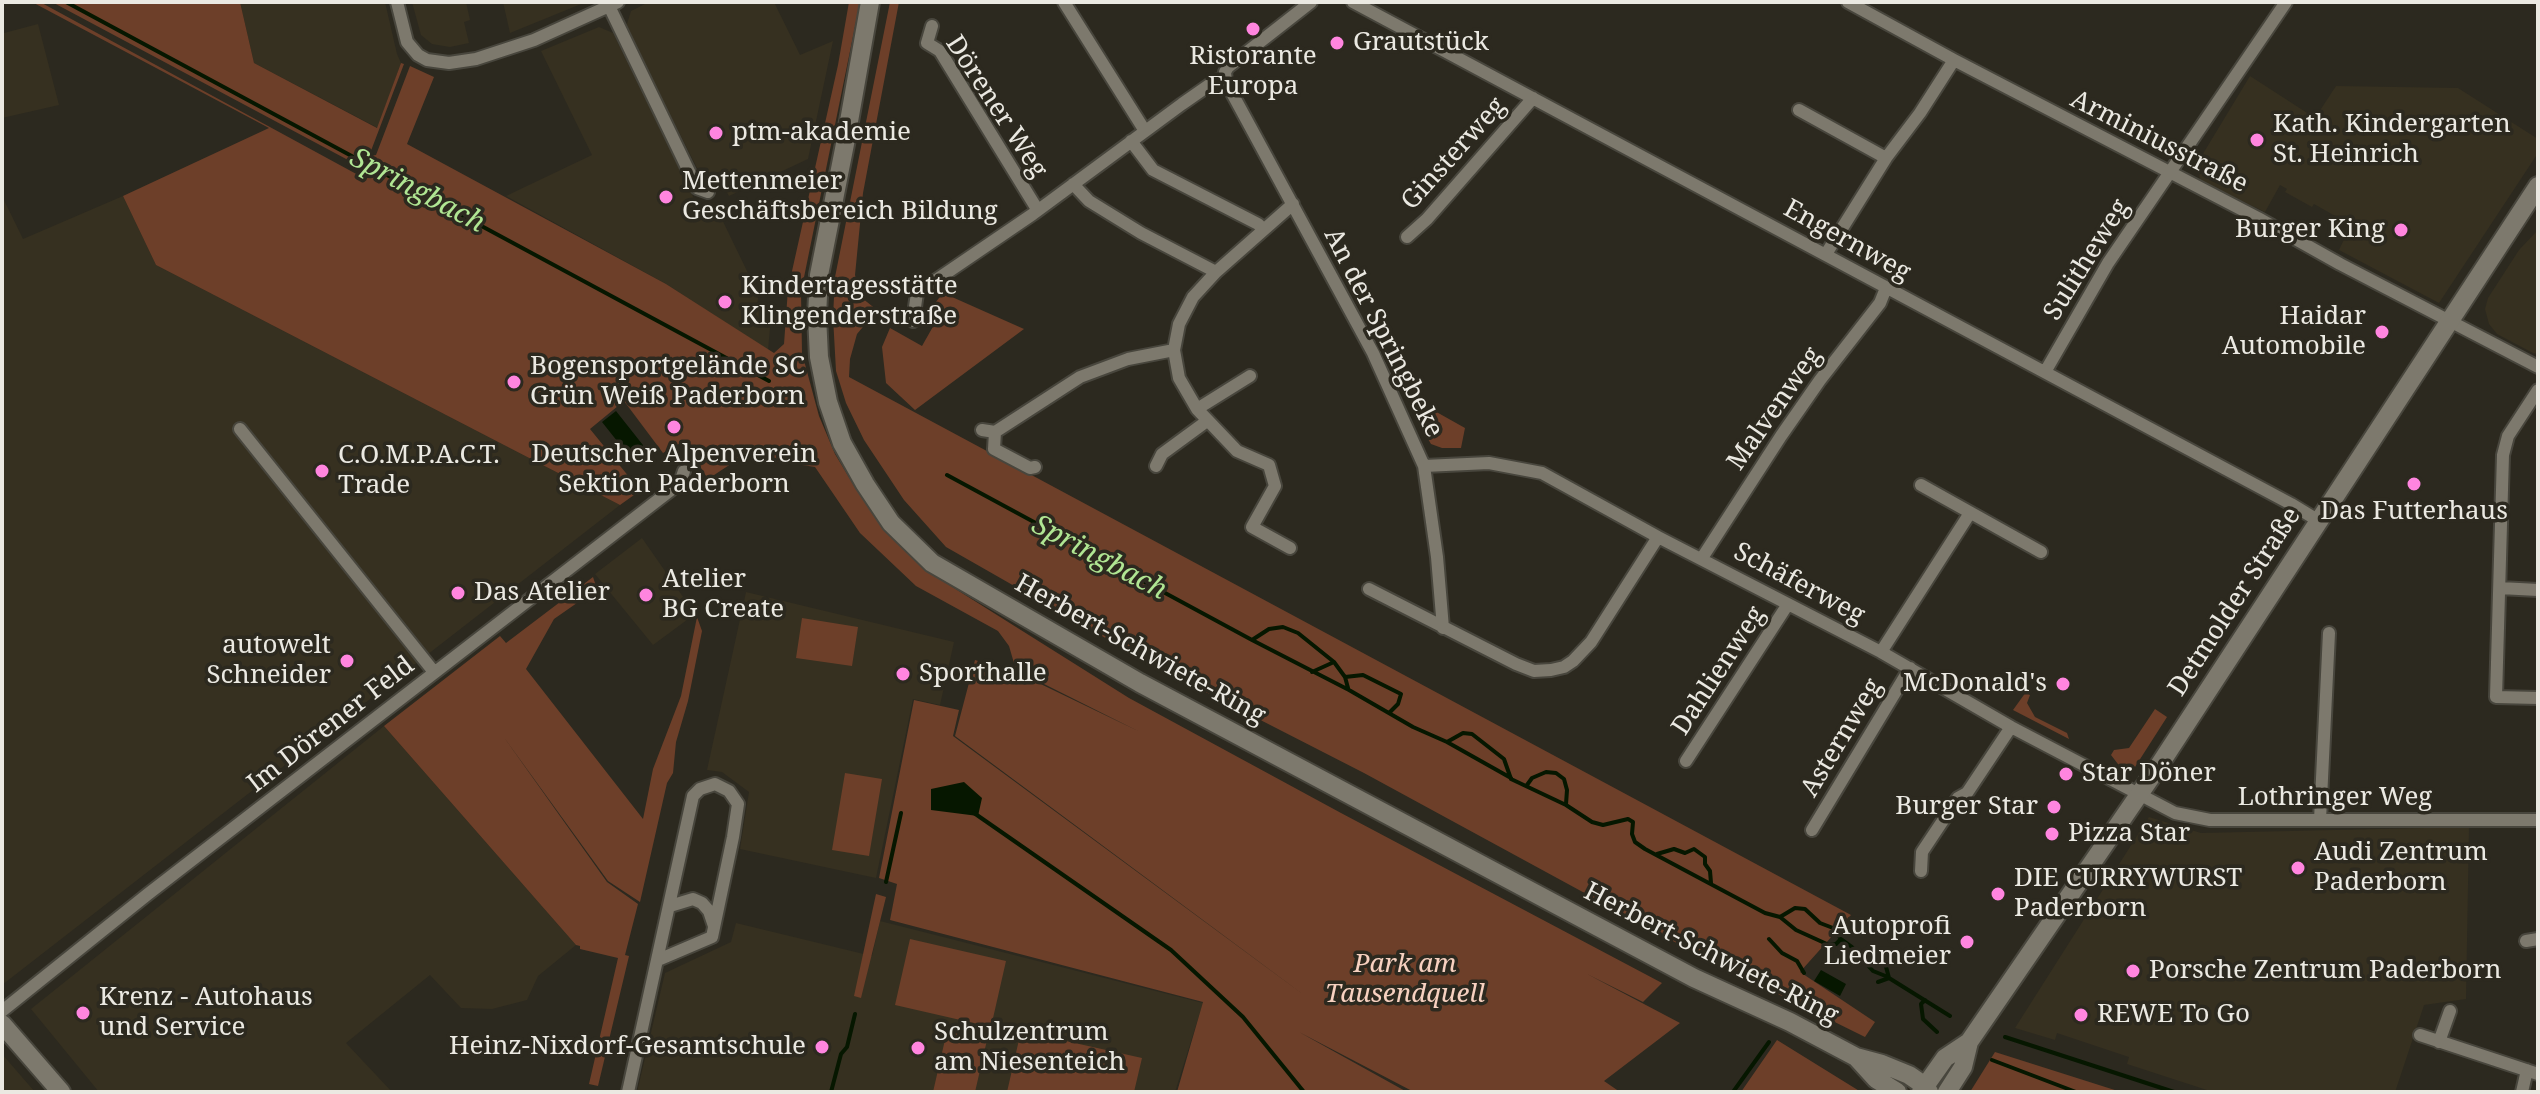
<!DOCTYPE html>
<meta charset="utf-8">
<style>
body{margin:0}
#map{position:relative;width:2540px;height:1094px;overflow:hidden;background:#2c291f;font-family:"Noto Serif",serif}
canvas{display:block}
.frame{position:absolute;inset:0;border:4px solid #ebe9e2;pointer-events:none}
</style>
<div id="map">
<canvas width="2540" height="1094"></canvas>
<div class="frame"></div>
</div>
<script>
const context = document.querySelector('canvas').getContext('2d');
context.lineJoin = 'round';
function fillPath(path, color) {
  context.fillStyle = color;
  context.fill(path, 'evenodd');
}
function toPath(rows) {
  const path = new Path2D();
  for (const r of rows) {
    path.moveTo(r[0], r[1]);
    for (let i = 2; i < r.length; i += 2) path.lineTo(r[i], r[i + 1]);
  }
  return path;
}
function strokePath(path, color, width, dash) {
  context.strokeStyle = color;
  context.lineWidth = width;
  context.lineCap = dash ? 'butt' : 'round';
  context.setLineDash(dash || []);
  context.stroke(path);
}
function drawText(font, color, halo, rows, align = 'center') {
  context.font = font + ' "Noto Serif",serif';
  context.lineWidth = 7;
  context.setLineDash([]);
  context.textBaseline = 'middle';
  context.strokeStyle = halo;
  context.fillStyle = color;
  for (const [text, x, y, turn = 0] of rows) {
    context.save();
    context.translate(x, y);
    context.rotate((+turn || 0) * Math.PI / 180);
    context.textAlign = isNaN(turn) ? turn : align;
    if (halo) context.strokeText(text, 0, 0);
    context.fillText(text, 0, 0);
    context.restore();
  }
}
const built = toPath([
 [240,2,385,2,397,54,401,63,378,128,254,63],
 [412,2,466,2,470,20,464,22,469,43,450,47,432,44,421,35],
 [503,2,586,2,510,33],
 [649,2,774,2,800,55,833,41,808,159,729,196,716,173,705,173,697,168,626,27,631,11],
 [38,24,59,105,2,118,2,29,4,33],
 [599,27,613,33,699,209,714,203,747,271,758,298,757,307,772,306,768,350,666,284,506,196,592,155,541,51],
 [2250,76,2315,118,2336,86,2458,88,2538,139,2538,153,2439,303,2339,250,2351,225,2314,204,2312,207,2285,192,2287,189,2280,185,2265,212,2200,181,2198,162],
 [2,196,23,239,123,196,156,265,620,505,2,985],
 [2538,230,2538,354,2533,353,2497,334,2489,324,2485,309,2488,298,2519,250],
 [642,538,695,614,653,645,595,574],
 [746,592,954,642,940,705,913,699,876,878,740,849,749,792,722,772,707,770],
 [384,726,576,945,538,976,527,1000,492,1009,461,1008,430,975,346,1043,392,1092,99,1092,31,1009],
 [2149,817,2201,833,2469,827,2466,999,2424,1005,2395,1092,2213,1092,2127,1064,2129,1057,2057,1033,2055,1040,2015,1028],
 [880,921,1203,1003,1175,1092,637,1092,665,973,731,942,736,923,872,956],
 [2,1054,35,1092,2,1092]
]);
const green = toPath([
 [32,2,40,2,360,176,363,168,52,2,240,2,254,63,377,128,401,63,404,64,369,156,376,155,410,66,434,77,407,144,666,284,774,353,784,344,788,289,838,65,849,2,860,2,801,292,802,353,819,416,835,454,856,489,883,527,927,571,1129,698,1341,813,1662,983,1643,1002,1587,974,1680,1023,1604,1081,1620,1092,1414,1092,1299,1032,1407,1092,1177,1092,1203,1002,890,920,897,884,879,878,914,700,959,710,953,736,1308,998,955,736,975,660,1022,675,1138,731,1016,670,1009,646,998,631,916,586,860,533,815,467,743,456,708,479,684,441,663,453,624,401,590,429,634,483,629,491,634,495,620,505,156,265,123,196,269,128],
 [890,2,899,2,863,193,855,275,862,298,877,310,857,334,850,359,849,377,1851,915,1800,972,1875,1022,1865,1037,1693,952,1364,773,1151,664,946,547,904,500,864,440,846,403,836,371,833,317,835,277],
 [943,293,1024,329,915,410,886,383,882,347,890,328,922,346,939,316,935,303],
 [1424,405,1465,428,1461,448,1442,448,1431,444,1411,410],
 [593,577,597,589,554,619,526,669,643,819,653,769,681,696,697,617,702,631,688,701,676,742,673,773,667,783,640,902,608,881,503,736,607,882,638,904,625,955,629,956,598,1086,589,1084,618,958,580,949,580,946,576,945,384,726,500,636,506,643],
 [802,618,858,627,852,666,796,658],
 [2026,692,2030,695,2027,703,2035,717,2067,733,2069,739,2013,710],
 [2155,709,2167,717,2135,767,2121,768,2111,755,2114,750,2129,748],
 [845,773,882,779,869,856,832,850],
 [876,894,886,897,861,998,854,996],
 [910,939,1006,961,991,1027,895,1005],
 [947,1031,987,1040,975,1092,933,1092],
 [1021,1031,1142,1058,1134,1092,1007,1092],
 [1777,1040,1861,1092,1741,1092],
 [1995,1052,2121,1092,1970,1092]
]);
const water = toPath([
 [616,411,654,459,649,463,638,449,629,456,602,422],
 [964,782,982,798,978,816,931,810,931,789],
 [1821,970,1846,984,1840,996,1814,981]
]);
const stream = toPath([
 [66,2,769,381],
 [947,475,1252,640,1269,629,1283,627,1298,633,1334,662,1345,677,1348,688],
 [1252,640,1349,690,1413,727,1447,742,1463,733,1472,734,1504,759,1511,779,1566,805,1592,822,1603,825,1628,819,1633,822,1632,834,1635,842,1645,849,1765,913,1780,917,1795,908,1805,909,1820,923,1833,928,1841,939,1852,947,1864,961,1874,959,1885,963,1889,978,1950,1016],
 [1312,672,1334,662],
 [1345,677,1363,675,1401,694,1398,704,1390,712],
 [1447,742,1511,778],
 [1527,785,1532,778,1546,772,1556,773,1564,779,1567,790,1566,804],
 [974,813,1171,950,1243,1017,1304,1092],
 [1657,854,1674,849,1685,853,1694,849,1705,857,1705,864,1710,871,1711,883],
 [886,882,901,813],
 [1780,917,1796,930,1829,945,1836,944,1841,939],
 [1769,939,1782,953,1797,961,1804,973],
 [1864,961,1873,971,1888,977],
 [1878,982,1889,978],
 [1925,1000,1921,1004,1923,1019,1937,1032],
 [2005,1037,2174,1092],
 [1992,1060,2076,1092],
 [831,1092,841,1054,847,1047,855,1014],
 [1733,1092,1769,1042]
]);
const street = toPath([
 [397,2,407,42,418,55,427,60,449,63,476,59,534,40,618,2],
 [1064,2,1145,131],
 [1311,2,1228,67,1225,72,1226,82,1373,353,1424,466,1437,557,1443,628],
 [1353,2,2291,504,2319,521],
 [1848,2,1954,60,2258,218,2340,264,2538,367],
 [609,6,697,188,708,192],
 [932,26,927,43,940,51,1037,209],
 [1799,110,1886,158],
 [1131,141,1153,170,1258,224,1263,229],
 [1073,184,1089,201,1141,233,1216,272],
 [1407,237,1427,219,1533,98],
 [1826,254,1886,158,1920,113,1954,60],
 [913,321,917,293,1033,214,1182,104,1215,81,1225,78],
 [2045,372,2108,263,2286,2],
 [2538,390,2508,436,2503,455,2496,697,2538,698],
 [1197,409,1250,376],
 [240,429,434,672],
 [982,430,995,432,1080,377,1128,359,1174,350],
 [995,432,994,449,1030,468,1035,467],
 [1156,466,1162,454,1207,421],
 [1424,466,1489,463,1542,473,1658,537,1881,652,2011,727,2175,813,2210,820,2538,820],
 [1921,485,2041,552],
 [1290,548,1252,527,1275,486,1269,465,1237,451,1197,409,1179,378,1174,350,1179,324,1193,297,1216,272,1293,204],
 [1702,558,1781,436,1820,380,1880,303,1886,288],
 [2500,588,2538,590],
 [1369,589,1516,664,1534,671,1551,670,1564,667,1573,661,1591,642,1658,537],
 [1881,652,1970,513],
 [1686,761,1788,604],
 [2320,820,2329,633],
 [1812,830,1910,668],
 [1921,871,1922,852,1958,798,1967,793,2011,727],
 [670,906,693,899,702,903,709,911,714,926],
 [2526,941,2538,939],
 [2,1011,148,894,680,483,684,471],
 [2420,1035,2538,1074],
 [2439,1042,2450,1011],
 [628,1092,693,796,700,789,715,784,729,791,738,804,733,837,712,937,658,960],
 [2522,1092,2527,1070]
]);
const secondary = toPath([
 [870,2,845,144,819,275,817,316,819,357,828,402,842,443,865,484,891,523,932,563,1140,683,1694,978,1790,1022,1856,1057,1882,1064,1909,1075,1925,1086,1929,1092],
 [2,1024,61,1092],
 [1856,1057,1876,1079,1897,1092],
 [1921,1092,1945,1058,1969,1042],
 [1947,1092,1963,1067,1969,1042,2158,767,2538,186]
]);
const markers = [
 [1253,29,8,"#ff85df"],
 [1337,43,8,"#ff85df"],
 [716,133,8,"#ff85df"],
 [2257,140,8,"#ff85df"],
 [666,197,8,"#ff85df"],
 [2401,230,8,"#ff85df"],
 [725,302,8,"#ff85df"],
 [2382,332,8,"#ff85df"],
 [514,382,8,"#ff85df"],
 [674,427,8,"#ff85df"],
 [322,471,8,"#ff85df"],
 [2414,484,8,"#ff85df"],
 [458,593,8,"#ff85df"],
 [646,595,8,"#ff85df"],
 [347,661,8,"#ff85df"],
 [903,674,8,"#ff85df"],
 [2063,684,8,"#ff85df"],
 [2066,774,8,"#ff85df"],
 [2054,807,8,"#ff85df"],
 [2052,834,8,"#ff85df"],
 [2298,868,8,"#ff85df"],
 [1998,894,8,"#ff85df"],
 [1967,942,8,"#ff85df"],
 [2133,971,8,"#ff85df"],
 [83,1013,8,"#ff85df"],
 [2081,1015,8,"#ff85df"],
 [822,1047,8,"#ff85df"],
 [918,1048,8,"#ff85df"]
];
const poiNames = [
 ["Grautstück",1353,43],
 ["Ristorante",1253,57,"center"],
 ["Europa",1253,87,"center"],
 ["Kath. Kindergarten",2273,125],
 ["St. Heinrich",2273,155],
 ["ptm-akademie",732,133],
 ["Mettenmeier",682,182],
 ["Geschäftsbereich Bildung",682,212],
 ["Burger King",2385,230,"right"],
 ["Kindertagesstätte",741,287],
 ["Klingenderstraße",741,317],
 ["Haidar",2366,317,"right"],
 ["Automobile",2366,347,"right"],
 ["Bogensportgelände SC",530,367],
 ["Grün Weiß Paderborn",530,397],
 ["Deutscher Alpenverein",674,455,"center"],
 ["Sektion Paderborn",674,485,"center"],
 ["C.O.M.P.A.C.T.",338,456],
 ["Trade",338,486],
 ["Das Futterhaus",2414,512,"center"],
 ["Atelier",662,580],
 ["BG Create",662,610],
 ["Das Atelier",474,593],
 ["autowelt",331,646,"right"],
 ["Schneider",331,676,"right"],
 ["Sporthalle",919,674],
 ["McDonald's",2047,684,"right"],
 ["Star Döner",2082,774],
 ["Burger Star",2038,807,"right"],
 ["Pizza Star",2068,834],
 ["Audi Zentrum",2314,853],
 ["Paderborn",2314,883],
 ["DIE CURRYWURST",2014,879],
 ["Paderborn",2014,909],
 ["Autoprofi",1951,927,"right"],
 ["Liedmeier",1951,957,"right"],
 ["Porsche Zentrum Paderborn",2149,971],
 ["Krenz - Autohaus",99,998],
 ["und Service",99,1028],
 ["REWE To Go",2097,1015],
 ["Schulzentrum",934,1033],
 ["am Niesenteich",934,1063],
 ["Heinz-Nixdorf-Gesamtschule",806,1047,"right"]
];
const streetNames = [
 ["Dörener Weg",996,107,57],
 ["Arminiusstraße",2159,142,27],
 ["Ginsterweg",1454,154,-48],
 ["Engernweg",1847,241,29],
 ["Sulitheweg",2087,260,-58],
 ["An der Springbeke",1383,333,63],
 ["Malvenweg",1775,409,-55],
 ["Schäferweg",1799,584,28],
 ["Detmolder Straße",2235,602,-57],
 ["Herbert-Schwiete-Ring",1140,650,29],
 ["Dahlienweg",1719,671,-57],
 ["Im Dörener Feld",331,725,-38],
 ["Asternweg",1842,738,-59],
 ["Lothringer Weg",2335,798],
 ["Herbert-Schwiete-Ring",1711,954,27]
];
const parkNames = [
 ["Park am",1405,965],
 ["Tausendquell",1405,995]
];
const waterNames = [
 ["Springbach",417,191,28],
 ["Springbach",1099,558,28]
];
fillPath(built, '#363020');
fillPath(green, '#6d3f29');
fillPath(water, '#061700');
strokePath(stream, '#061700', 4);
strokePath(street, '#48463d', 16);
strokePath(secondary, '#48463d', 22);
strokePath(street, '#7d796d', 12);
strokePath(secondary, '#7d796d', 18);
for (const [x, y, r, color] of markers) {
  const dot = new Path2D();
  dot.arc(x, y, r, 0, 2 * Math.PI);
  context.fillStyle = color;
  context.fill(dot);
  strokePath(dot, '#2c291f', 3);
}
drawText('26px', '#ebe9e2', '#2c291f', poiNames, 'left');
drawText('26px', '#ebe9e2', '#2c291f', streetNames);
drawText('italic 26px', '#f7d1c0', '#2c291f', parkNames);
drawText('italic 28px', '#b0e693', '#2c291f', waterNames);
</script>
